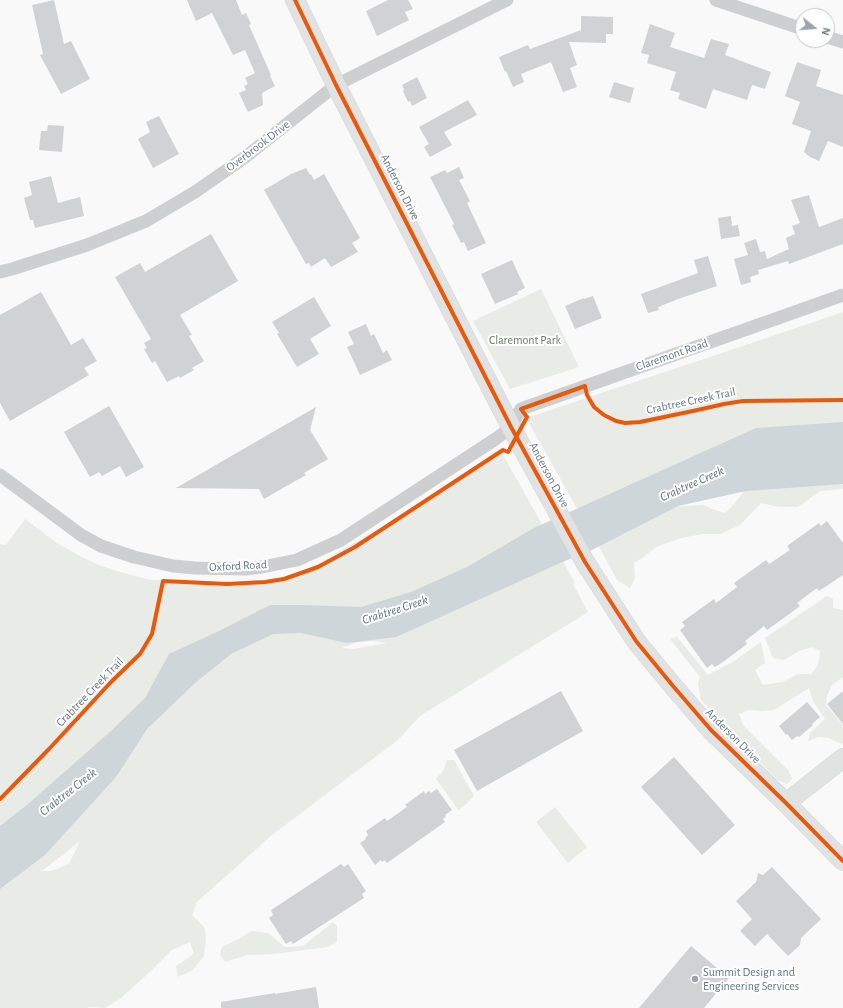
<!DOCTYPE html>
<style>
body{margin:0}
#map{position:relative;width:843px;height:1008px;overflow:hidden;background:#f9f9f9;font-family:"Alegreya Sans",sans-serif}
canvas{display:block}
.north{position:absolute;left:795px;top:8px;width:40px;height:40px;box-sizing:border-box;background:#fff;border:1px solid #c1c8cd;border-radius:50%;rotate:107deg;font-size:11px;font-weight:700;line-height:16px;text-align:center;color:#657683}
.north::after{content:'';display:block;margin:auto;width:14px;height:18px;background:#99a4ac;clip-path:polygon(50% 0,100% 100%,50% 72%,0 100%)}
</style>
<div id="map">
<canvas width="843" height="1008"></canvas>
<div class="north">N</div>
</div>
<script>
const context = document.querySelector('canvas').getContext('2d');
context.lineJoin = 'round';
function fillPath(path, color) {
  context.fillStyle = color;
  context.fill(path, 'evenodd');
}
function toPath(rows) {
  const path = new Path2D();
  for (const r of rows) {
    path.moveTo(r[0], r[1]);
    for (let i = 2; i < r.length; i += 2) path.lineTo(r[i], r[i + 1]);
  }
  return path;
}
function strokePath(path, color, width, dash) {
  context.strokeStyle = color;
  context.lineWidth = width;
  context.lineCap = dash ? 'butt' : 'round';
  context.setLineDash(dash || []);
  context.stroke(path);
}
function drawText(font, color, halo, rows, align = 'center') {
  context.font = font + ' "Alegreya Sans",sans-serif';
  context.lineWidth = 4;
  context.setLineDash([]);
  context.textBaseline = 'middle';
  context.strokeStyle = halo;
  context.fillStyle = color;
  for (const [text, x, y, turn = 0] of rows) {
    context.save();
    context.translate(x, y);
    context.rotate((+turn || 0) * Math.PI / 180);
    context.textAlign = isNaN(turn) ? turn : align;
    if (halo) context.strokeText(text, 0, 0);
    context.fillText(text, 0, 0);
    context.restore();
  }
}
const green = toPath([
 [541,289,579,367,510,389,473,321],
 [843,312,843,453,579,512,526,418,719,354],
 [502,453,575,583,573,584,588,612,420,716,398,740,272,835,197,902,192,915,205,928,206,942,204,956,193,970,178,977,176,966,187,959,194,953,190,942,172,950,152,970,121,998,105,1008,90,1007,87,1008,0,1008,0,544,6,545,25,519,57,543,78,555,101,566,124,573,151,580,261,583,307,570,371,533,400,520],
 [374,641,387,643,353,649,341,648,359,642],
 [80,841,69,864,51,871,42,871],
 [843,461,843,489,820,491,798,507,779,507,761,503,740,525,720,534,703,534,681,538,656,547,642,558,634,563,635,578,630,588,617,580,596,541,666,507,704,505,712,509,725,513,735,503,746,489],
 [827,596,833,599,833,608,843,610,843,677,832,685,827,696,826,705,843,725,843,743,841,744,829,738,818,737,808,741,810,733,825,719,813,701,809,688,774,710,761,711,748,710,739,714,743,725,788,770,792,779,787,784,777,780,701,700,698,684,700,677,670,639,677,637,708,675,734,661,761,642,765,663,755,670,763,685,782,682,798,674,811,674,818,665,820,651,812,647,799,651,784,660,773,658,765,638],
 [447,760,454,760,474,796,465,805,458,810,452,801,436,779,443,771],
 [555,807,587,847,568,863,536,822],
 [333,922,337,926,337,942,328,947,274,954,247,955,225,962,220,955,222,947,239,939,251,931,268,933,285,947,303,946]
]);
const water = toPath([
 [843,422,843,484,746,491,678,506,592,550,567,560,396,637,347,643,301,633,273,634,231,654,195,683,147,729,116,777,45,855,0,889,0,826,27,805,111,731,145,698,169,654,219,631,270,605,301,605,361,607,411,592,467,567,534,528,756,428]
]);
const building = toPath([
 [54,0,64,44,71,41,90,79,61,94,40,55,43,54,32,5],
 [187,0,236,0,242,15,246,13,251,24,249,25,271,75,270,76,275,86,262,93,263,105,248,112,239,93,246,90,244,86,248,84,245,78,255,73,245,50,233,55,212,13,196,21],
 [388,0,408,0,413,9,405,12,409,20,377,36,366,11],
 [581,16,613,17,613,34,606,34,606,43,569,42,577,65,570,68,577,87,563,92,551,62,521,74,524,82,513,87,506,71,505,72,499,57,528,45,530,49,581,30],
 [650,24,675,33,670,47,704,58,711,39,729,44,725,55,771,72,765,89,752,85,747,100,713,89,706,109,678,99,680,93,670,90,676,72,647,63,649,55,641,53],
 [797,62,821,70,816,86,843,95,843,147,828,141,819,161,810,157,804,152,811,131,792,124,800,102,785,96],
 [417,77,427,98,412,106,410,101,408,102,403,91,404,90,402,85],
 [614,82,634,88,630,103,609,97],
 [468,100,477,115,444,132,452,145,430,157,424,147,429,144,419,127],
 [159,116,179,154,153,168,138,139,150,132,146,122],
 [48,125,64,126,62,152,39,150,41,131,47,131],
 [459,167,464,178,459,180,470,201,467,203,486,243,468,251,464,242,461,243,452,225,454,224,430,177,445,170,447,173],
 [306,168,310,175,311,174,314,180,324,174,360,238,352,243,358,252,331,267,325,258,311,267,309,263,306,264,264,190,291,174],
 [51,176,58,203,80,197,84,216,35,228,33,220,30,220,24,198,32,195,29,182],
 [809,195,819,227,843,218,843,244,789,264,788,261,758,270,759,274,750,277,751,282,741,285,734,259,748,255,744,243,756,239,760,252,765,251,767,259,789,249,786,238,795,234,792,226,800,223,791,200],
 [731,216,732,226,738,225,740,236,721,239,718,218],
 [211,234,238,281,180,315,192,335,189,336,204,361,192,368,194,370,180,378,179,376,167,382,155,361,152,363,144,349,147,348,144,343,151,339,115,277,140,263,145,272],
 [708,256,717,286,675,300,676,300,658,307,659,310,648,313,641,294,698,273,694,260],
 [512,260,525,288,517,292,518,294,495,304,481,274],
 [41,292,71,345,83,338,97,361,84,368,89,375,10,421,0,403,0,315],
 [593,296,602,318,575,329,565,306,584,298,584,299],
 [314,297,331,326,310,339,319,354,297,367,277,334,279,333,272,322],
 [366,324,371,336,374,334,383,353,387,350,392,360,360,375,347,347,354,344,348,332],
 [109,406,144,467,126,477,120,466,102,476,99,472,90,477,64,432],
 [316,407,310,430,328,459,304,473,306,475,290,484,264,499,259,489,176,488],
 [827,521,843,543,843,575,819,591,817,588,797,603,800,606,792,612,767,630,764,626,745,641,747,644,723,662,715,667,712,664,707,668,680,630,685,626,682,622,714,599,716,603,737,587,734,583,766,560,769,564,790,550,787,546,819,523,821,526],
 [561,691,583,731,477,791,454,750],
 [843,691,843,724,827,704],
 [807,702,820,717,812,724,813,725,799,737,797,736,792,740,787,734,786,735,779,726],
 [674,757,735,825,702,855,641,787],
 [437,789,452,810,445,815,446,816,443,819,445,822,387,863,385,860,382,862,381,860,375,865,360,843,366,839,365,838,368,835,366,831,385,818,387,821,407,807,405,805,424,791,425,794,429,791,431,793],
 [341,864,344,867,348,864,366,891,362,894,364,898,293,944,291,941,286,944,269,918,273,915,271,910],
 [772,867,821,919,801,938,800,945,788,956,767,934,755,946,740,931,752,919,736,901,756,882,758,873,763,875],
 [691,946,729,978,704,1008,639,1008],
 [316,987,319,1008,221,1008,221,1002,275,993,275,994]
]);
const street = toPath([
 [716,0,803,29],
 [827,37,843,42],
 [0,272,12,269,87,245,146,221,195,192,244,158,336,85,350,78,507,0],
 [0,475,81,535,101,546,134,557,173,566,195,568,245,569,262,567,297,560,341,540,497,438,511,427,521,409,843,295]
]);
const secondary = toPath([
 [295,0,336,85,511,427,585,562,636,641,673,686,711,730,786,803,843,861],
 [786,803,843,758]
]);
const cycleway = toPath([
 [295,0,336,85,511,427,585,562,636,641,673,686,711,730,786,803,843,861],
 [0,799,49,749,111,682,140,654,152,634,163,581,227,584,265,582,284,579,318,567,355,547,503,450,508,452,527,417,521,409,585,386,587,395,594,407,604,415,616,421,625,423,640,422,693,411,724,404,743,401,843,400]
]);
const markers = [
 [695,979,4,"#99a4ac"]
];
const streetNames = [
 ["Overbrook Drive",258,146,-37],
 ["Anderson Drive",400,187,63],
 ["Claremont Road",672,355,-19],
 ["Crabtree Creek Trail",691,401,-12],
 ["Anderson Drive",549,475,62],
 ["Oxford Road",238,566,-3],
 ["Crabtree Creek Trail",90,692,-46],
 ["Anderson Drive",733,736,45]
];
const parkNames = [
 ["Claremont Park",525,340]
];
const poiNames = [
 ["Summit Design and",703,972],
 ["Engineering Services",703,986]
];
const waterNames = [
 ["Crabtree Creek",692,484,-24],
 ["Crabtree Creek",395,610,-18],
 ["Crabtree Creek",68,792,-38]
];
fillPath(green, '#e8ebe6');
fillPath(water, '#ced6d9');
fillPath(building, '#d0d2d3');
strokePath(secondary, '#d5d6d7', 20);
strokePath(street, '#cecfd0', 13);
strokePath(secondary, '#e1e2e2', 19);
strokePath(cycleway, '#e8590c', 4);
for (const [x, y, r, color] of markers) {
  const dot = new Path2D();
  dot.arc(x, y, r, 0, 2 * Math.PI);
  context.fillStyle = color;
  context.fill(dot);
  strokePath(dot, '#fff', 1.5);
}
drawText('12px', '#657683', '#fff', streetNames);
drawText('12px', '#687a64', '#fff', parkNames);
drawText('12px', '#657683', '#fff', poiNames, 'left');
drawText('italic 13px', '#60757c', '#fff', waterNames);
</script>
